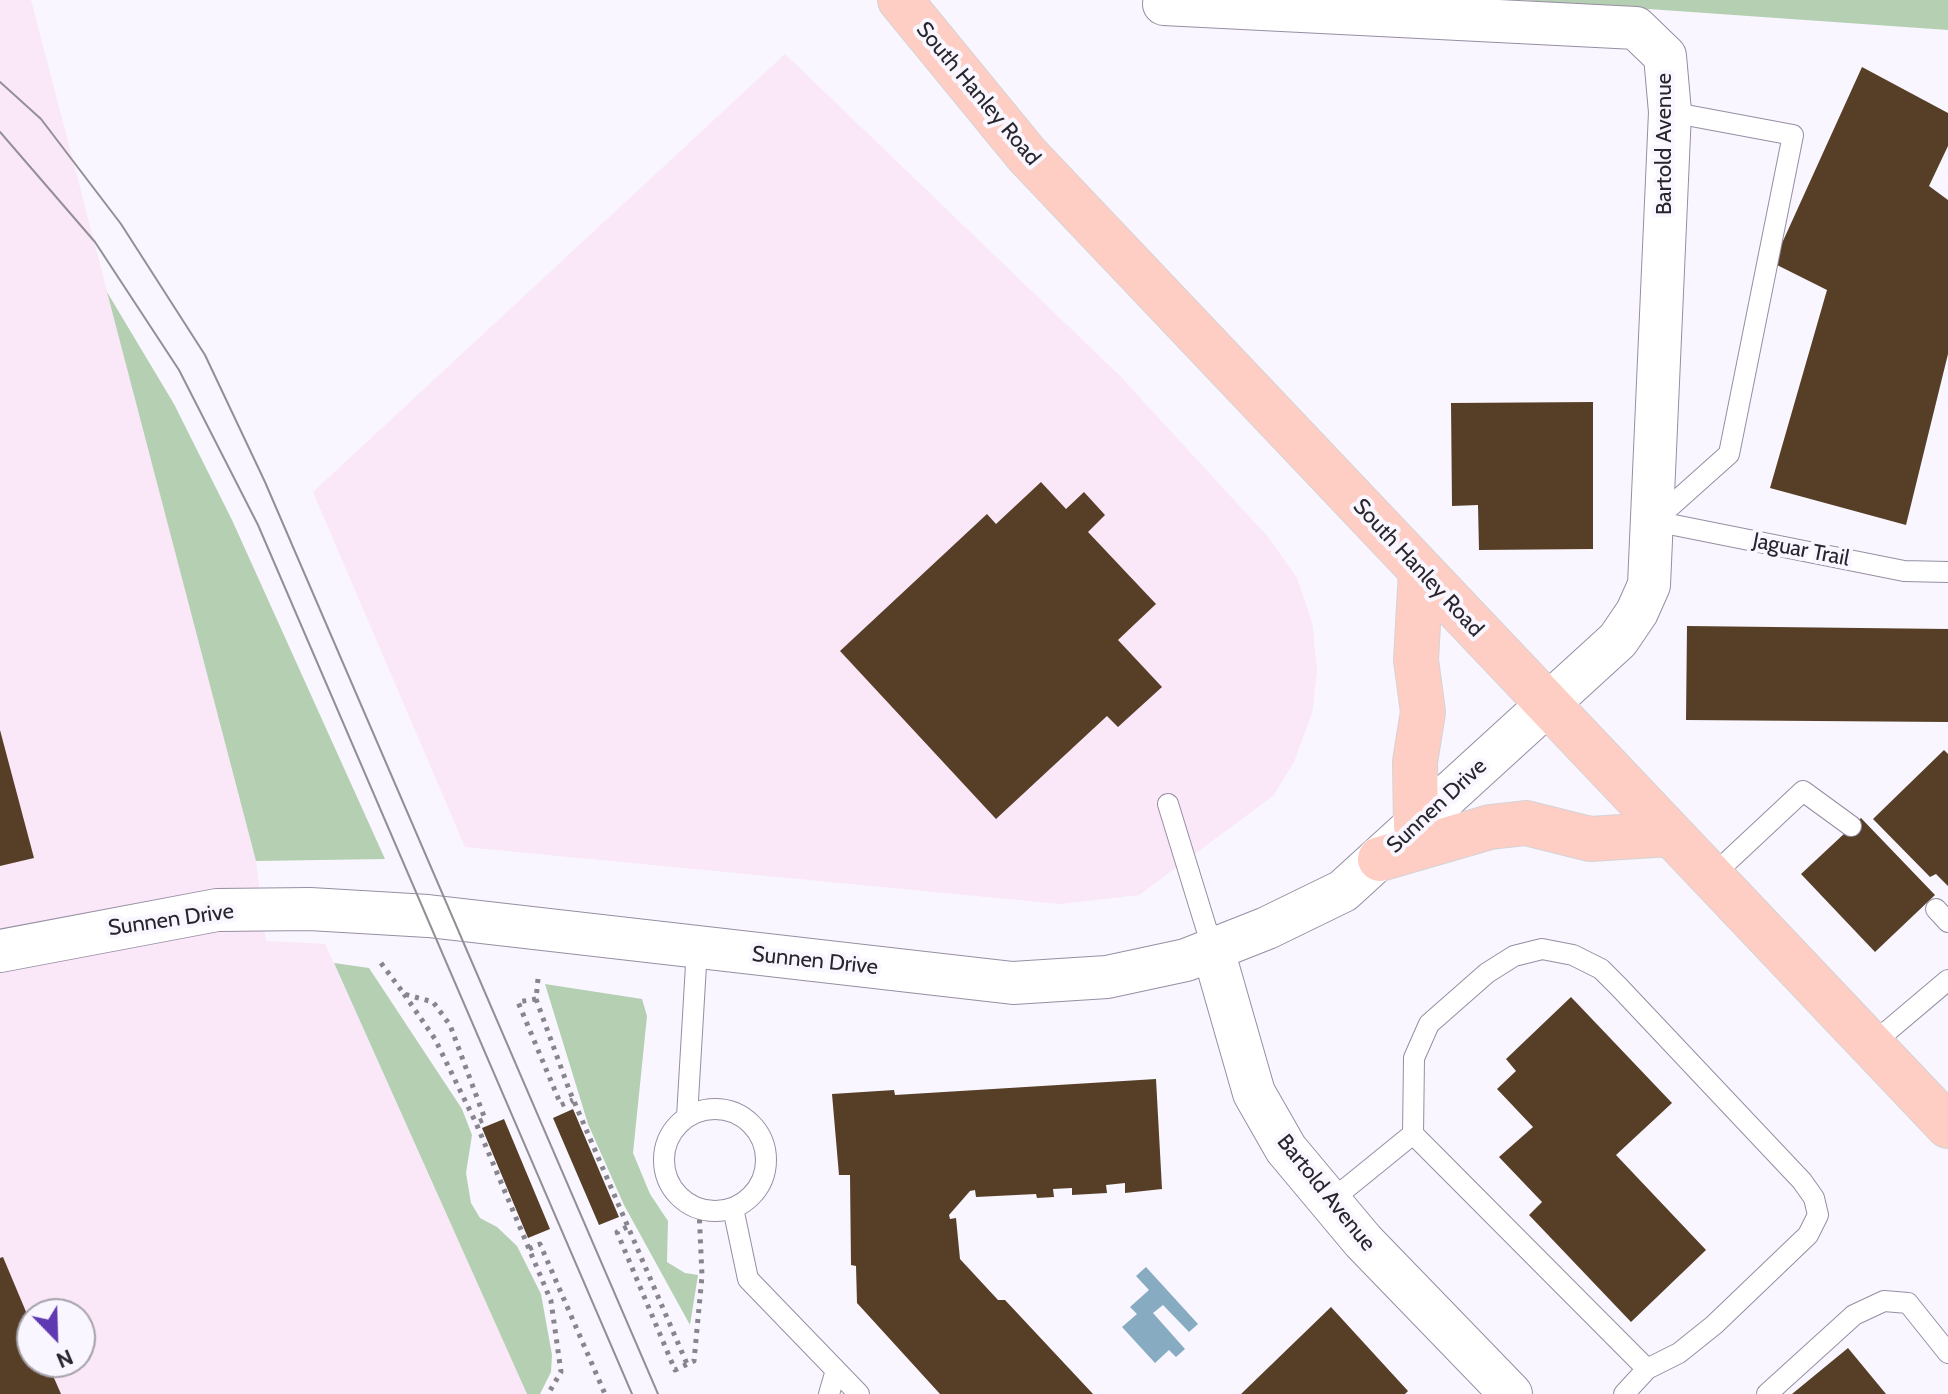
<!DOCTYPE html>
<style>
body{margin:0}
#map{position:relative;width:1948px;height:1394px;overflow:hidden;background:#f9f6ff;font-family:Cabin,sans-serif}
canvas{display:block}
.north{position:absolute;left:16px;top:1298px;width:80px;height:80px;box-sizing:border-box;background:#f9f6ff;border:2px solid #a5a2ab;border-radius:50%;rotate:157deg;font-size:22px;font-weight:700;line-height:32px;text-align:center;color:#28252d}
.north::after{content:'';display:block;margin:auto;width:28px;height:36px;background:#5f39b1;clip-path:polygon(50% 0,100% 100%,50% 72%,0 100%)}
</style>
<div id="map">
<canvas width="1948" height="1394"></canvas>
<div class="north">N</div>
</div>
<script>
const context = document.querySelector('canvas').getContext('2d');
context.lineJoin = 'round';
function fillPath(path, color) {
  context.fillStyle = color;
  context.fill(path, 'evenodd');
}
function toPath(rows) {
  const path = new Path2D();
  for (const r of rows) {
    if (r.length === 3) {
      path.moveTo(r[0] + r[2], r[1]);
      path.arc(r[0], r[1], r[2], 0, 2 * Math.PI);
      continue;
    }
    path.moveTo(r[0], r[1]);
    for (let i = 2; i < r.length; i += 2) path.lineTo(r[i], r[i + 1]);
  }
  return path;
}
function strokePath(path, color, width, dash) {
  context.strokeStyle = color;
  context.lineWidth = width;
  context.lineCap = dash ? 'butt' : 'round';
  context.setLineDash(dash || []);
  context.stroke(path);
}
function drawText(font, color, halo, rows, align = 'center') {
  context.font = font + ' Cabin,sans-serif';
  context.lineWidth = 8;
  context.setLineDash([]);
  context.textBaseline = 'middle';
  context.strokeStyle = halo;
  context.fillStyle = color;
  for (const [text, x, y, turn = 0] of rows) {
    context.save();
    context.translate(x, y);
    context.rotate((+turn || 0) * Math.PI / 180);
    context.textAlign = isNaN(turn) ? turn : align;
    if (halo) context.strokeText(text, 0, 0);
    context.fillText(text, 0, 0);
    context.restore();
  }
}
const commercial = toPath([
 [0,0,31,0,256,861,266,941,325,944,527,1394,0,1394],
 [32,1314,80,1314,80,1362,32,1362],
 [785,54,1120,376,1268,537,1297,578,1312,622,1317,671,1312,713,1294,762,1273,796,1139,895,1060,904,465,847,313,492]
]);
const green = toPath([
 [1520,0,1948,0,1948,30],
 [107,292,174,404,232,520,385,859,256,861],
 [334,963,369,968,462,1109,472,1135,466,1173,471,1203,480,1218,497,1227,517,1246,541,1294,552,1355,551,1372,540,1394,527,1394],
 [545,984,642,999,647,1016,633,1153,650,1194,668,1221,667,1262,685,1273,698,1275,690,1325,624,1205,588,1124]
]);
const water = toPath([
 [1146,1267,1198,1324,1189,1332,1163,1305,1153,1313,1185,1349,1176,1357,1169,1350,1155,1363,1122,1327,1137,1314,1130,1307,1149,1290,1136,1276]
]);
const building = toPath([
 [1862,67,1948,113,1948,146,1929,186,1948,200,1948,354,1906,525,1770,488,1827,290,1773,263],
 [1593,402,1593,549,1479,550,1478,505,1452,506,1451,403],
 [1041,482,1066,509,1084,492,1105,515,1088,532,1156,604,1118,640,1162,687,1118,727,1107,716,996,819,840,651,987,514,996,524],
 [1687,626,1948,629,1948,722,1686,720],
 [0,730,34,858,0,866],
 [1944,750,1948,754,1948,886,1936,874,1930,877,1873,819],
 [1861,818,1935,895,1875,952,1801,874],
 [1571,997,1672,1103,1616,1155,1706,1250,1631,1322,1529,1215,1542,1202,1499,1157,1533,1127,1497,1089,1516,1071,1506,1059],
 [1156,1079,1162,1189,1125,1193,1125,1183,1106,1185,1107,1193,1072,1195,1072,1188,1053,1189,1054,1197,1037,1198,1036,1194,976,1197,975,1190,970,1191,949,1215,950,1219,956,1218,960,1259,998,1300,1005,1300,1093,1394,940,1394,857,1303,856,1266,851,1265,850,1175,839,1175,832,1094,894,1090,895,1095],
 [573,1109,619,1217,599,1225,553,1118],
 [504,1119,550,1229,528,1238,482,1128],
 [3,1257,32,1326,32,1362,47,1362,61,1394,0,1394,0,1258],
 [1331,1307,1408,1391,1405,1394,1241,1394],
 [1848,1348,1886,1394,1792,1394]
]);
const path = toPath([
 [381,963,404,994,433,1002,450,1025,485,1119,476,1123],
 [538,979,536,999,518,1002,561,1105,573,1100],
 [404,994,435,1039,476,1123,551,1301,561,1372,548,1394],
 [536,999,570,1092,687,1364],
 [627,1227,617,1232,675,1370,694,1361,702,1276,699,1209],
 [529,1249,540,1244,605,1394]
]);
const service = toPath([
 [1654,521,1729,454,1793,135,1670,112],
 [1654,521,1904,571,1948,572],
 [1168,804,1213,950],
 [1711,877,1803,791,1851,826],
 [1936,909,1948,922],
 [1871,1045,1948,980],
 [715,1160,51],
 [687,1117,697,948],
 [1413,1134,1414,1058,1429,1024,1487,973,1514,956,1542,949,1573,955,1601,969,1619,987,1802,1181,1814,1198,1818,1215,1808,1235,1714,1325,1679,1353,1647,1369],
 [1328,1203,1413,1134,1647,1369,1624,1394],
 [733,1208,748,1279,859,1394],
 [829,1394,836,1370],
 [1767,1394,1854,1315,1884,1301,1908,1303,1948,1353]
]);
const minor = toPath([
 [1213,950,1254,1093,1286,1149,1363,1241,1511,1394],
 [0,951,217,910,310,909,428,916,1013,983,1107,977,1186,960,1267,928,1343,891,1618,640,1637,612,1649,585,1670,112,1665,56,1636,28,1164,4]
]);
const primary = toPath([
 [900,0,1027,155,1948,1126],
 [1416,826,1415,762,1423,712,1416,660,1421,571],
 [1380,859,1490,827,1526,823,1590,839,1670,834]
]);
const tram = toPath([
 [0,82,41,119,121,224,205,355,265,482,658,1394],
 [0,132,95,242,179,370,258,525,632,1394]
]);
const streetNames = [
 ["South Hanley Road",978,94,50],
 ["Bartold Avenue",1665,144,-90],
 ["Jaguar Trail",1801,550,11],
 ["South Hanley Road",1418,568,47],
 ["Sunnen Drive",1437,806,-43],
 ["Sunnen Drive",171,920,-8],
 ["Sunnen Drive",815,961,6],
 ["Bartold Avenue",1326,1193,51]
];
fillPath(commercial, '#fae7f8');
fillPath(green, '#b4cfb2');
fillPath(water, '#87abc0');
fillPath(building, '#573f27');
strokePath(service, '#968ea3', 22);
strokePath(minor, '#968ea3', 44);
strokePath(primary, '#d4d3d5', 46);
strokePath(path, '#88858e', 5, [4, 6]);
strokePath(service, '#fff', 20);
strokePath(minor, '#fff', 42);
strokePath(primary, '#fecdc4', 44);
strokePath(tram, '#928f97', 2);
drawText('22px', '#28252d', '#f9f6ff', streetNames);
</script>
